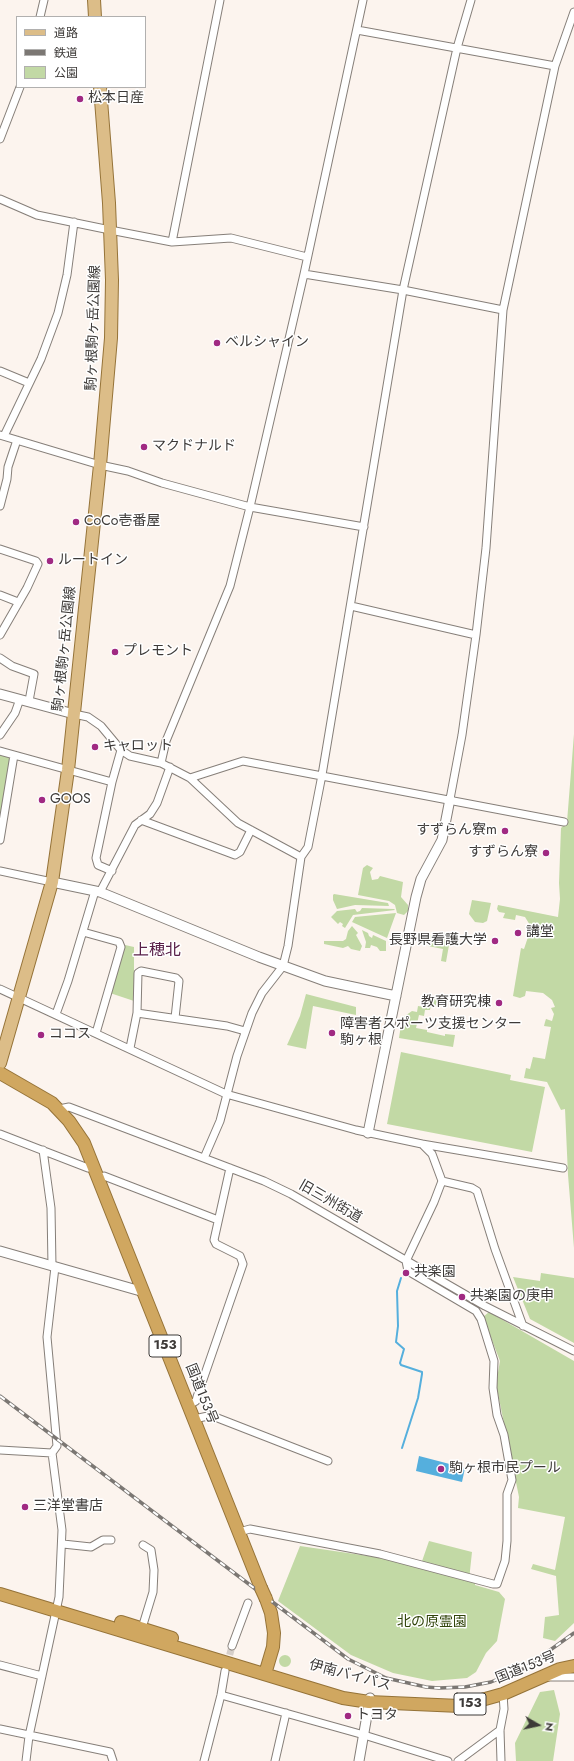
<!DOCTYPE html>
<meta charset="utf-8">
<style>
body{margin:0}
#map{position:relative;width:574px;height:1761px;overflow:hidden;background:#fcf4ee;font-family:Jost,"Noto Sans JP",sans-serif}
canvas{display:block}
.legend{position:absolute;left:16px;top:16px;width:130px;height:72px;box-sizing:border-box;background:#fff;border:1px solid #b1b0af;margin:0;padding:5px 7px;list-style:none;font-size:12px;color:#3d3a38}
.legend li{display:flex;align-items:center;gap:8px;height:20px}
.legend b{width:20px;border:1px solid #b1b0af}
.north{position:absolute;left:518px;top:1705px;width:40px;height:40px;-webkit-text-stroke:3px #fff;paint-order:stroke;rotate:99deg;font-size:11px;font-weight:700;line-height:16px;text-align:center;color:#3d3a38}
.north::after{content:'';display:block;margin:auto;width:14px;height:18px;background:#3d3a38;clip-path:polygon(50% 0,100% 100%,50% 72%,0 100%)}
</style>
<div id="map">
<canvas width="574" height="1761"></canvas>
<ul class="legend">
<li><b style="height:5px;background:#dcbd88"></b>道路</li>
<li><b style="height:5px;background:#7b7773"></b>鉄道</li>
<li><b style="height:11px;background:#c2d9a5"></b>公園</li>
</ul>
<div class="north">N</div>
</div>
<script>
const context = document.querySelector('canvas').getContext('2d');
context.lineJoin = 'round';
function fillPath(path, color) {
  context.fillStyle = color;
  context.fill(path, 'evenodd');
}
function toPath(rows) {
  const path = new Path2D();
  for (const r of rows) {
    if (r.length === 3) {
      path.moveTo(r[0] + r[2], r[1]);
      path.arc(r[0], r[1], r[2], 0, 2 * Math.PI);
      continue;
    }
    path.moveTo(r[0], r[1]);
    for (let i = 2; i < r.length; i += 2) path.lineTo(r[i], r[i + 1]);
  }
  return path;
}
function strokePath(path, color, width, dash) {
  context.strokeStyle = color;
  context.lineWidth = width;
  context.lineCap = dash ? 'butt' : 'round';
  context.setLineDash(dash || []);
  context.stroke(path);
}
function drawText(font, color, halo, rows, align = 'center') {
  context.font = font + ' Jost,"Noto Sans JP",sans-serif';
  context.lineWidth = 3;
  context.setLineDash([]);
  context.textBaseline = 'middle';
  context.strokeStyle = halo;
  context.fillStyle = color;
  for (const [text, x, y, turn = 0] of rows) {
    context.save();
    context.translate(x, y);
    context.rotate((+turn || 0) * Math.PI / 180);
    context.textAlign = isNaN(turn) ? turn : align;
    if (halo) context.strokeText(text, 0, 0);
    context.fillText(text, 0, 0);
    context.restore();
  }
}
const green = toPath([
 [574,734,574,1248,568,1175,565,1109,561,1110,547,1082,524,1078,526,1068,530,1069,533,1057,545,1059,551,1027,544,1026,545,1022,546,1019,552,1021,554,1014,551,1008,555,1007,552,1000,543,993,526,991,525,996,520,998,513,996,521,948,524,949,529,934,532,935,533,930,525,917,516,915,515,920,503,918,505,913,499,912,497,909,498,905,558,917,560,899,559,883,561,828,567,822],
 [0,754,10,757,11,761,0,825],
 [367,865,373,868,370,872,372,880,378,879,380,876,403,882,401,897,408,905,408,911,404,915,397,913,395,905,389,901,358,895,363,868],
 [334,894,388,903,389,906,355,905,337,909,333,900,333,895],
 [472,900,491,903,487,921,483,923,475,922,469,914],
 [362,908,394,909,395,910,353,915,345,928,342,926,343,924,340,922,338,924,331,917,337,911,355,909,357,912,360,911],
 [396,913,387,938,352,922,355,917],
 [352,926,358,933,356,935,362,946,360,951,351,949,348,946,343,948,324,944,324,941,343,941,346,939,348,931],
 [362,930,368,933,369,936,372,938,373,935,386,941,386,951,380,951,377,947,371,945,370,948,365,948,366,942],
 [439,932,451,934,446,962,441,961,443,949,428,946,429,940,426,939,427,935,438,937],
 [125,945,134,947,134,1001,110,993],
 [306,994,356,1007,356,1015,313,1006,306,1049,287,1045,300,1016],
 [437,995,447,997,446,1004,436,1003,436,1006,431,1005,430,1010,425,1010,424,1016,419,1015,416,1028,427,1030,427,1032,445,1036,445,1034,455,1035,453,1047,399,1038,402,1018,412,1011,417,1012,418,1006,424,1007,425,1003,428,1003,429,1000,433,1000,434,997,437,997],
 [401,1052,511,1075,510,1080,545,1087,532,1152,387,1124],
 [541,1273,574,1278,574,1343,530,1319,513,1277,540,1281],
 [489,1312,574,1361,574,1623,555,1641,543,1638,545,1617,559,1615,556,1576,531,1569,533,1564,555,1570,565,1517,518,1508,519,1497,496,1384,500,1361,483,1317],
 [429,1541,472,1552,469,1580,475,1581,475,1585,499,1592,505,1599,497,1641,486,1653,476,1672,467,1678,432,1681,393,1673,351,1655,278,1601,300,1546,382,1558,420,1567],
 [285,1661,6],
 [554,1690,560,1714,553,1761,516,1761,515,1743,540,1692]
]);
const water = toPath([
 [419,1456,465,1468,462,1482,416,1471]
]);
const stream = toPath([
 [401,1278,397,1291,398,1326,396,1342,404,1349,400,1363,401,1365,422,1372,422,1374,418,1398,402,1448]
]);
const minorTunnel = toPath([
 [227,1665,232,1646]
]);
const minor = toPath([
 [40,17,44,0],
 [357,30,555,66],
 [0,139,20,87],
 [0,199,37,215,110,230,172,242,231,238,307,257],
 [172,242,220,0],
 [304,274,403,290,503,310],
 [0,371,29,383],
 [0,435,100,465,128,471,162,483,250,507,364,527],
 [4,436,41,359,58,313,67,275,74,222],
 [0,506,7,479,8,467,17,440],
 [0,549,36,561,38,564,27,588,0,635],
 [0,595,18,602],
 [351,606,476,635],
 [0,658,12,666,34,674,29,701],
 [74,714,88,717,101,726,121,750,130,756,161,763,190,778,238,823,301,857,288,946,283,966,262,993,252,1013,237,1056,220,1121,204,1158],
 [0,735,15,713,20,699],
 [0,751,112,782],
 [161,763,166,741,230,586,250,507,304,274,363,0],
 [190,778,243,761,564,822],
 [450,799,462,735,476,635,486,548,503,310,555,66,574,12],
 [141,820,235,855,240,852,251,830],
 [0,840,14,755],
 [301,857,308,847,322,775,403,290,457,48,471,0],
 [0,871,52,882],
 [112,871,98,865,96,858,112,782,121,750],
 [100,892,135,825,150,814,157,803,170,767],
 [83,932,119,942,121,947,96,1033],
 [0,989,226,1094,356,1130,422,1144,432,1154,442,1181,434,1202,406,1261,408,1271,476,1311,481,1319,494,1361,493,1388,497,1415,504,1435,512,1480,507,1494,507,1541,505,1561,497,1584,493,1584,380,1554,250,1529,239,1532],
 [137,1013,138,973,141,971,176,978,179,981,175,1018],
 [56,1014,68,981,95,891],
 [130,1048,137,1013,227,1026,245,1031],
 [59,1109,69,1107,264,1181,291,1194,485,1306,574,1351],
 [0,1134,88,1168,93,1166],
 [422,1144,563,1168],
 [43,1150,51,1208,52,1266],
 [98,1178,104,1176,218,1220],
 [442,1181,472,1188,477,1191,495,1249,523,1326],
 [189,1405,196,1401,197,1397,243,1264,240,1256,216,1244,214,1240,230,1168],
 [194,1419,208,1416,215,1417,328,1461],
 [0,1450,52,1453,62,1530,59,1597,29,1736,26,1761],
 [52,1453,57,1446,47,1337,55,1267],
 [63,1544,91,1547,103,1540,111,1540],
 [142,1628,153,1592,154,1570,151,1550,143,1545],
 [232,1646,248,1603],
 [0,1665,42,1676],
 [546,1677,574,1677],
 [221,1695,364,1735,448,1761],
 [0,1729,110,1752,113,1761],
 [204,1761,221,1695,225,1671],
 [275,1761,286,1713],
 [458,1761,500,1730],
 [501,1761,500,1730,504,1709,503,1694]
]);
const tertiary = toPath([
 [0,694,74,714],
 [52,882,100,892,259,957,325,981,396,996],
 [368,1133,416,897,421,879,442,840,450,799],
 [0,1251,144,1292],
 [359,1761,370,1698]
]);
const primary = toPath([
 [94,0,95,17],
 [0,1063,52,882,68,770,100,465,111,338,112,280,109,203,100,87]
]);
const trunk = toPath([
 [0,1073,52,1103,69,1121,84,1143,261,1588],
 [0,1594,343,1698,369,1702,460,1706,503,1694,560,1669,574,1666],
 [121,1622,172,1638],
 [265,1674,273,1647,274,1633,271,1613,266,1599]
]);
const rail = toPath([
 [0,1396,348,1659,386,1678,426,1687,439,1688,465,1687,491,1682,525,1668,574,1633]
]);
const trunkBridge = toPath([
 [261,1588,266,1599]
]);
const markers = [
 [80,99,4,"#a02982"],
 [217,343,4,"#a02982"],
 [144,447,4,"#a02982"],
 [76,522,4,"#a02982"],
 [50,561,4,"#a02982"],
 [115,652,4,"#a02982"],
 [95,747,4,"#a02982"],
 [42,800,4,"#a02982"],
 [505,831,4,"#a02982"],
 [546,853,4,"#a02982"],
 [518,933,4,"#a02982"],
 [495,941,4,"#a02982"],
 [499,1003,4,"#a02982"],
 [332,1033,4,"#a02982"],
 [41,1035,4,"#a02982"],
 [406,1273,4,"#a02982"],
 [462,1297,4,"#a02982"],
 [441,1469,4,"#a02982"],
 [25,1507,4,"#a02982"],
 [348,1716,4,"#a02982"]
];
const shields = [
 [165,1346,32],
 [470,1704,32]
];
const shieldNames = [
 ["153",165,1346],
 ["153",470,1704]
];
const poiNames = [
 ["松本日産",88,99],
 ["ベルシャイン",225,343],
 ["マクドナルド",152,447],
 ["CoCo壱番屋",84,522],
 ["ルートイン",58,561],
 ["プレモント",123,652],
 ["キャロット",103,747],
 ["GOOS",50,800],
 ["すずらん寮m",497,831,"right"],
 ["すずらん寮",538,853,"right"],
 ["講堂",526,933],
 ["長野県看護大学",487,941,"right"],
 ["教育研究棟",491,1003,"right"],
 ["障害者スポーツ支援センター",340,1025],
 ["駒ヶ根",340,1041],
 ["ココス",49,1035],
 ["共楽園",414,1273],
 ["共楽園の庚申",470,1297],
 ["駒ヶ根市民プール",449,1469],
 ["三洋堂書店",33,1507],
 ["トヨタ",356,1716]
];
const streetNames = [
 ["駒ヶ根駒ヶ岳公園線",94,328,-88],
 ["駒ヶ根駒ヶ岳公園線",65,649,-84],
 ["旧三州街道",330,1202,30],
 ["国道153号",201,1394,68],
 ["国道153号",526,1668,-22],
 ["伊南バイパス",350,1676,15]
];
const parkNames = [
 ["北の原霊園",432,1623]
];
const quarterNames = [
 ["上穂北",157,951]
];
fillPath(green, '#c2d9a5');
fillPath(water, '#55afdd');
strokePath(stream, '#55afdd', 2);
strokePath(minorTunnel, '#d6cfca', 7, [7, 3.5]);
strokePath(minor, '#867f79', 9);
strokePath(tertiary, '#867f79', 11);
strokePath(primary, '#957338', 14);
strokePath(trunk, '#957338', 14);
strokePath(minor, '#fff', 7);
strokePath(tertiary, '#fff', 9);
strokePath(primary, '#dcbd88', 12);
strokePath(trunk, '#d0a760', 12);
strokePath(rail, '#7b7773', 3.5);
strokePath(rail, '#fff', 2, [6]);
strokePath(trunkBridge, '#957338', 14, []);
strokePath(trunkBridge, '#d0a760', 12);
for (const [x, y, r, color] of markers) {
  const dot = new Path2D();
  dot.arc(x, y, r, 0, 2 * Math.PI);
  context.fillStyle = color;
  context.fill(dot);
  strokePath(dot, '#fff', 1.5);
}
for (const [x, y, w] of shields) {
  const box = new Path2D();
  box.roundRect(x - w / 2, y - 11, w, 22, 3);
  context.fillStyle = '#fff';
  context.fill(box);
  strokePath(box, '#3d3a38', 1);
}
drawText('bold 13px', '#3d3a38', null, shieldNames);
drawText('14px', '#3d3a38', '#fff', poiNames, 'left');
drawText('14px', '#3d3a38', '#fff', streetNames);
drawText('14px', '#31440b', '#fff', parkNames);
drawText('16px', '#592049', '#fff', quarterNames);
</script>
